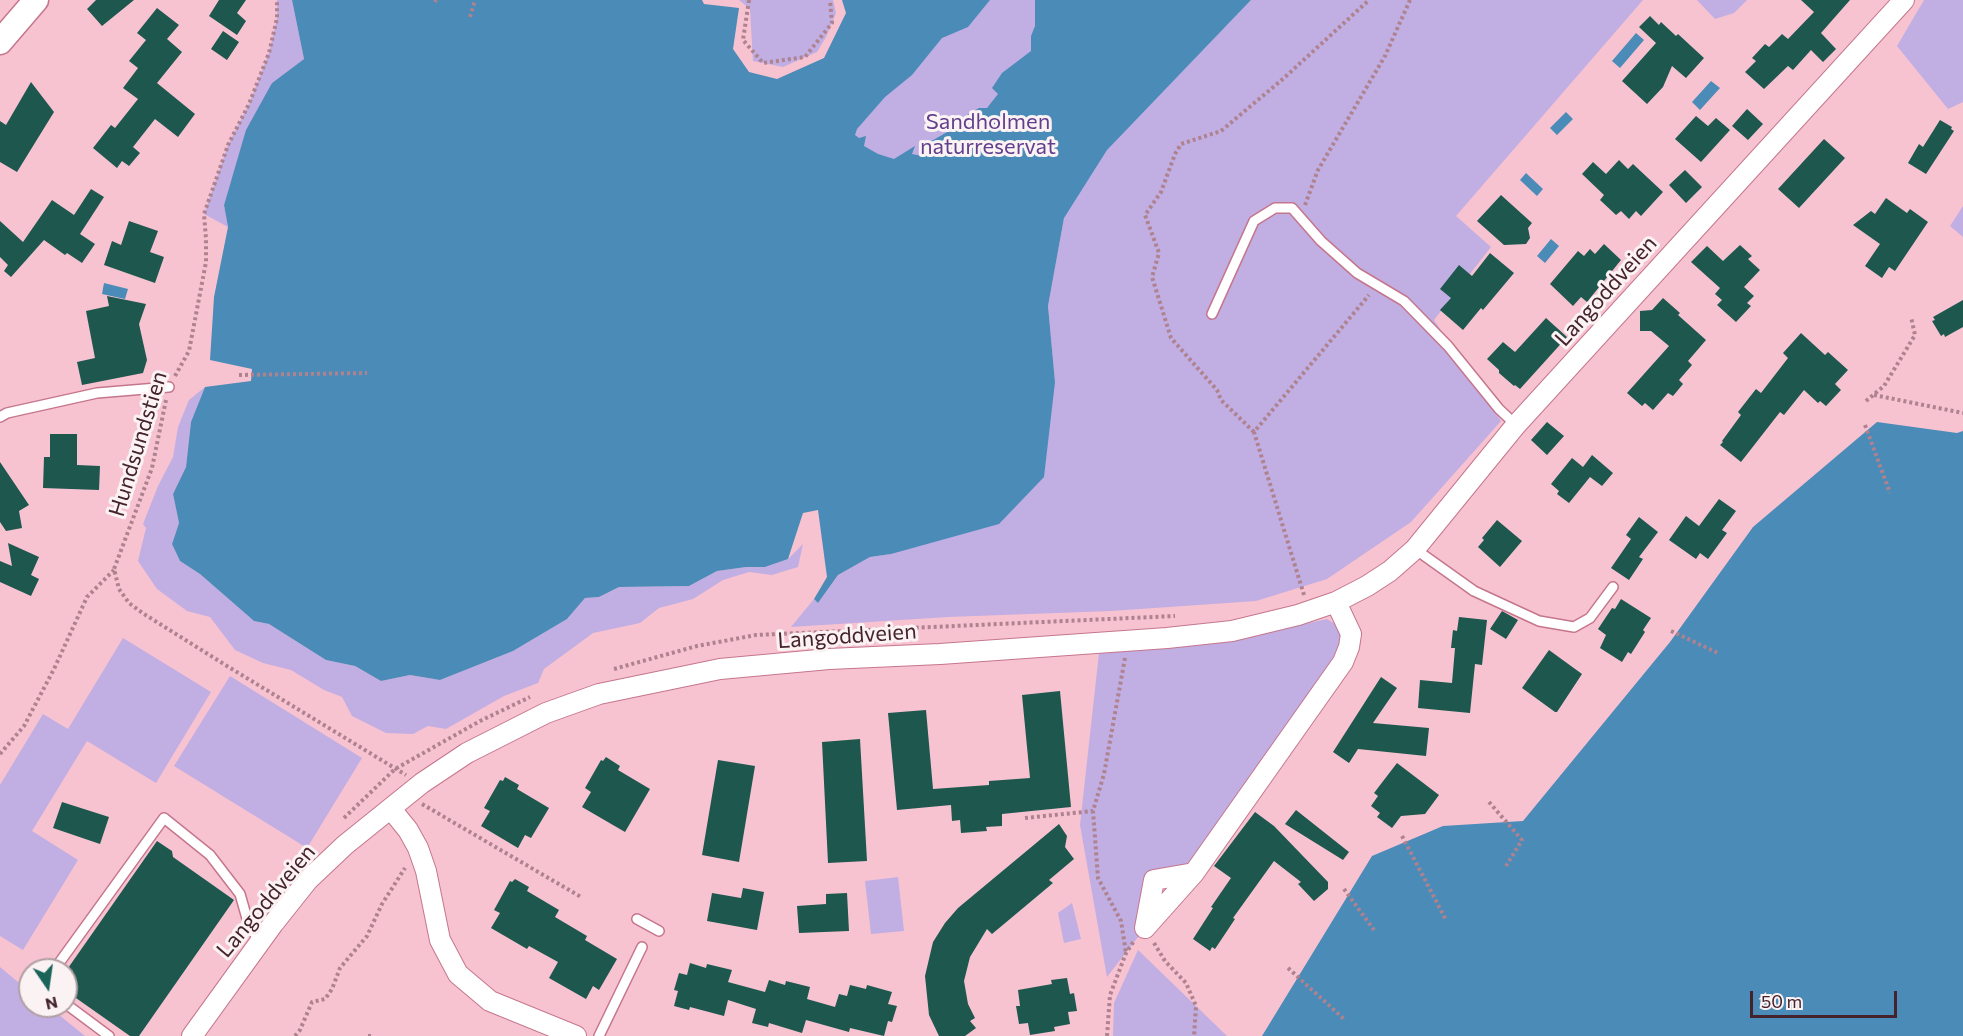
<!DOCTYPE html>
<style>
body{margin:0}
#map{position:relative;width:1963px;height:1036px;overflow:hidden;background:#f7c3d1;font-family:Commissioner,sans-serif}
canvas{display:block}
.north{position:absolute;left:18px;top:958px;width:60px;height:60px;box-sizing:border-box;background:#fbf2f4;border:2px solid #b29fa4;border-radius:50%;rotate:167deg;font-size:16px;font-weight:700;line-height:24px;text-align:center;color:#44232d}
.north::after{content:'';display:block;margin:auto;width:21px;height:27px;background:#1a6359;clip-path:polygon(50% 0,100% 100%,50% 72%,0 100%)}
.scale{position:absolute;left:1750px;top:991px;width:147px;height:27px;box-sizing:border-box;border:3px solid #44232d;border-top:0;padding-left:8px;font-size:18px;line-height:21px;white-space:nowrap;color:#44232d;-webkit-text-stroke:4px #fbf2f4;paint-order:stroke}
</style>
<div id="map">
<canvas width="1963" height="1036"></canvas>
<div class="north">N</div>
<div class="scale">50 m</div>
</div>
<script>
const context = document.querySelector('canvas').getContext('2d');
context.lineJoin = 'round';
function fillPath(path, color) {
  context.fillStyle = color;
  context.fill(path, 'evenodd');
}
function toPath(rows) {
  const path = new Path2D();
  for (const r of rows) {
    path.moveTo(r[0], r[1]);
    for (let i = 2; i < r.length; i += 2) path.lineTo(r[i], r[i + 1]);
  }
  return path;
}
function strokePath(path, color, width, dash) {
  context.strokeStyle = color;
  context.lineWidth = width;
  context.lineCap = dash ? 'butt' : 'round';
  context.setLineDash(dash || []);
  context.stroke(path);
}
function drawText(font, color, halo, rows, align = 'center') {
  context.font = font + ' Commissioner,sans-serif';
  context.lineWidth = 6;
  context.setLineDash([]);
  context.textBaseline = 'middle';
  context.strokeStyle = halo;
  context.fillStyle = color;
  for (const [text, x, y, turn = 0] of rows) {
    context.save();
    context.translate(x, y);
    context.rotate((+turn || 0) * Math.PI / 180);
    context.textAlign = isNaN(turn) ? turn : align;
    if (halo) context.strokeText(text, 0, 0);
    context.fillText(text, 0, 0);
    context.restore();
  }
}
const green = toPath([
 [277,0,292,0,304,59,272,83,231,181,224,205,228,227,204,214,228,145,249,104,269,53,277,18],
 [739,0,833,0,836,13,826,37,817,52,783,67,753,61,750,9],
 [965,0,1170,0,1163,91,1251,0,1643,0,1456,216,1491,247,1434,320,1501,421,1411,522,1327,579,1256,601,1111,611,948,617,791,627,814,599,818,603,838,575,870,557,891,554,1055,382,1048,306,1064,218,748,225],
 [1697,0,1747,0,1734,13,1715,19],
 [1924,0,1963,0,1963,102,1948,109,1897,46],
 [1963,206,1963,237,1950,226],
 [205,387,191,423,186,467,173,494,179,523,172,544,180,561,200,574,254,621,269,624,326,660,355,666,381,681,410,675,440,680,513,651,567,619,585,598,599,597,619,587,689,586,717,571,746,567,765,567,788,559,803,544,798,567,772,575,749,572,723,580,693,599,659,608,640,623,593,633,544,669,538,683,504,696,446,729,428,726,413,734,386,733,352,716,342,697,324,690,291,670,263,663,235,650,210,617,187,611,157,589,138,561,146,528,143,524,158,486,173,457,178,427,189,400],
 [1327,619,1344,630,1343,662,1194,873,1154,880,1145,928,1107,977,1080,825,1099,653,1237,639],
 [123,638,211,692,156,783,87,741,32,831,78,860,23,950,0,936,0,785,43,714,68,729],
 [230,676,362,758,307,848,174,766],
 [898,877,904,931,871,934,865,881],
 [1072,903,1081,939,1064,943,1058,913],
 [1138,950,1227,1036,1113,1036,1114,1003],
 [0,967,30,992,30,1006,48,1006,85,1036,0,1036]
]);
const water = toPath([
 [292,0,702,0,704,4,739,8,733,49,749,72,777,79,824,58,846,13,842,0,990,0,968,27,942,38,912,75,885,97,857,129,855,135,859,138,866,136,864,146,878,154,894,159,915,146,912,154,922,156,935,145,928,143,949,131,964,117,979,108,987,108,998,94,992,88,1002,73,1031,51,1031,36,1035,26,1035,0,1251,0,1107,150,1064,218,1048,306,1055,382,1044,477,999,524,891,554,870,557,838,575,818,603,814,599,827,577,818,510,803,513,788,559,765,567,746,567,717,571,689,586,619,587,599,597,585,598,567,619,513,651,440,680,410,675,381,681,355,666,326,660,269,624,254,621,200,574,180,561,172,544,179,523,173,494,186,467,191,422,205,387,251,381,252,369,210,360,214,297,228,227,224,205,246,130,272,83,304,59],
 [1636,33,1644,40,1620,68,1612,61],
 [1711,81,1720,88,1700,110,1692,102],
 [1566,112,1573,119,1557,135,1550,128],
 [1526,173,1543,189,1537,196,1520,180],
 [1551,239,1559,246,1545,263,1537,256],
 [104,283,128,289,125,299,102,294],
 [1877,422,1957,433,1963,431,1963,1036,1262,1036,1372,856,1443,826,1523,821,1670,642,1753,527]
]);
const building = toPath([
 [96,0,134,0,102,26,87,9],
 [219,0,246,0,237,13,246,21,237,35,209,16],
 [1801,0,1850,0,1821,33,1836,49,1823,62,1811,50,1793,70,1788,66,1764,89,1745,72,1756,61,1752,58,1765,44,1769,47,1782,34,1788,39,1814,12],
 [157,8,179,25,167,39,182,52,157,83,195,114,178,137,155,119,133,147,140,153,129,166,122,161,117,168,93,148,111,125,115,128,138,99,123,88,138,68,129,61,146,40,137,33],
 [1650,16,1659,25,1661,22,1676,36,1678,34,1704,58,1686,78,1672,66,1663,87,1647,104,1622,81,1656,43,1639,27],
 [223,31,239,42,227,60,211,49],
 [31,82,54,112,17,172,0,162,0,121,6,125],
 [1747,109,1763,124,1748,140,1732,126],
 [1696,116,1708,126,1716,118,1730,130,1701,162,1675,139],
 [1940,120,1952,127,1951,129,1954,131,1926,174,1908,163,1919,144,1923,147],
 [1824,139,1845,158,1799,208,1778,189],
 [1619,160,1628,169,1633,164,1663,192,1641,216,1636,211,1629,219,1621,211,1616,215,1600,200,1604,195,1582,174,1593,162,1606,174],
 [1685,170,1702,187,1686,203,1669,185],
 [91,189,104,197,80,234,95,244,82,263,67,253,65,255,44,240,11,277,4,271,8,265,0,257,0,221,23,242,52,200,74,215],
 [1501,195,1532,223,1528,228,1530,238,1526,244,1504,245,1477,221],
 [1886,198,1907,213,1910,209,1928,222,1895,271,1889,267,1882,278,1865,266,1880,244,1853,225,1871,211,1875,214],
 [129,221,158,231,150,252,164,257,155,283,104,265,112,241,121,245],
 [1604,244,1621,260,1587,302,1581,297,1573,306,1550,284,1578,251,1584,256,1590,249,1595,254],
 [1740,245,1752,256,1748,259,1760,270,1744,287,1754,296,1747,303,1751,306,1736,322,1717,305,1722,300,1715,294,1720,288,1691,262,1707,246,1723,261],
 [1490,253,1514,273,1483,310,1481,308,1463,330,1440,310,1451,298,1440,289,1459,265,1472,276],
 [107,296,146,304,139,324,147,360,143,373,82,385,77,362,95,358,86,311,109,306],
 [1663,298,1680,313,1678,315,1706,340,1688,361,1692,365,1679,380,1683,384,1673,396,1668,393,1653,410,1645,403,1642,406,1627,393,1669,346,1651,331,1640,331,1640,311,1652,310],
 [1963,300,1963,327,1945,337,1944,334,1941,336,1932,321,1935,320,1933,317],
 [1546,318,1567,337,1520,389,1515,385,1514,386,1499,373,1499,370,1487,359,1503,342,1515,352],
 [1801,333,1825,355,1828,352,1848,370,1835,384,1841,390,1826,406,1820,401,1818,403,1804,390,1784,415,1780,412,1741,462,1720,445,1723,442,1722,441,1741,415,1738,412,1756,389,1761,393,1788,358,1783,353],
 [1547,422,1564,436,1547,455,1531,440],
 [50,434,77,434,77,465,100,466,99,490,43,488,44,457,50,457],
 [1592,455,1613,473,1602,486,1590,477,1569,503,1557,494,1559,491,1551,484,1572,458,1583,467],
 [0,462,29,505,19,511,22,528,6,531,0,522],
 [1719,499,1736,511,1722,530,1727,533,1708,559,1700,553,1696,559,1669,540,1686,516,1699,526],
 [1639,517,1658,532,1639,557,1643,559,1629,580,1611,568,1631,539,1626,535],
 [1497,520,1522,541,1500,567,1478,547,1484,540,1482,538],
 [8,543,39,557,31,575,39,579,31,596,0,582,0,561,12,566],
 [1621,599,1651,618,1643,630,1645,632,1631,654,1628,652,1622,662,1600,648,1606,635,1598,629,1612,608,1615,609],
 [1502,611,1518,620,1506,639,1490,629],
 [1459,617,1487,620,1482,665,1475,664,1470,713,1418,708,1420,680,1452,683,1455,648,1451,648,1453,630,1457,631],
 [1549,650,1582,674,1557,712,1555,712,1522,688],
 [1381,677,1397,688,1373,723,1429,728,1426,756,1358,749,1349,763,1333,752],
 [1060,691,1071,807,1002,814,1002,826,986,827,987,831,961,833,960,820,952,821,951,805,897,810,888,713,926,710,933,789,989,785,989,781,1030,778,1022,695],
 [860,739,867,861,828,863,822,742],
 [606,757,620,766,618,770,650,789,625,832,582,807,591,792,585,788,601,760,603,761],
 [718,760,755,766,739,862,702,855],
 [1397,763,1439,795,1425,814,1401,816,1392,828,1377,817,1380,813,1371,806,1378,796,1374,793],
 [505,777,519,785,517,789,549,808,531,838,525,835,518,848,481,826,490,811,484,808,500,780,503,781],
 [62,802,109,817,100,844,53,828],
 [1296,810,1349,852,1343,860,1285,824],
 [1255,812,1274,826,1328,882,1328,889,1314,901,1298,884,1301,882,1274,861,1233,918,1235,919,1215,949,1212,947,1210,951,1193,939,1213,908,1211,907,1231,878,1214,866],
 [1059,824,1067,836,1065,847,1074,859,1049,880,1053,883,1004,924,992,934,987,929,970,957,964,981,968,1004,975,1018,970,1021,976,1028,965,1036,939,1036,929,1015,925,976,933,942,945,923,958,908],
 [157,841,172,851,173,857,234,900,139,1036,130,1036,66,991,66,971],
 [515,879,529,887,527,891,559,910,555,917,587,936,585,940,617,959,599,990,593,986,586,999,549,978,558,962,529,946,527,949,491,928,500,913,494,910,510,881,512,882],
 [743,888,764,892,757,930,707,921,712,893,741,898],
 [847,893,849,931,799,933,797,906,826,904,826,894],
 [690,963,706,968,707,964,732,970,728,982,765,992,769,980,785,985,786,981,810,987,807,999,835,1007,839,994,847,996,850,985,866,989,867,985,892,992,888,1004,897,1006,892,1022,888,1021,884,1036,850,1028,849,1032,806,1020,802,1033,769,1023,768,1027,752,1023,756,1009,728,1000,724,1016,690,1007,689,1010,674,1006,678,991,674,990,679,973,687,975],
 [1067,978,1070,994,1074,993,1077,1011,1068,1012,1070,1024,1054,1027,1055,1031,1030,1035,1028,1023,1019,1024,1016,1006,1020,1006,1018,990,1052,984,1051,980]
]);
const path = toPath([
 [749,0,743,40,763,63,805,57,832,23,830,0],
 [435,2,436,0],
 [470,17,475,0],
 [1305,205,1318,170,1385,56,1410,0],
 [239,375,367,373],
 [175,376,189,351,206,262,206,239,204,214,228,145,249,104,269,53,277,18,277,0],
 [1874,395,1963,413],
 [166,400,152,468,114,569,119,589,129,603,144,614,227,666,406,775],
 [1866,401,1884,386,1915,335,1911,317],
 [1865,425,1890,493],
 [1254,432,1221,400,1217,390,1171,338,1152,277,1159,253,1145,215,1161,192,1175,154,1181,144,1221,131,1284,78,1369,0],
 [1304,595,1254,432,1369,295],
 [1671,631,1718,653],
 [1125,658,1104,774,1093,811,1098,878,1121,921,1126,953],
 [614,669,697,646,756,635,1175,616],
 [0,754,24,726,54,669,87,597,114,570],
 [1489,802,1522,840,1506,866],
 [422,804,581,897],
 [344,818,395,769,480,721,530,697],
 [1025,818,1093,811],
 [1402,836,1446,920],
 [1344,889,1374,930],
 [1154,943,1165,961,1186,983,1196,1006,1194,1036],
 [1288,968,1344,1019],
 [295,1036,300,1030,312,1002,325,999,332,989,340,968,367,936,382,904,405,868],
 [368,1036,371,1036],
 [1107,1036,1110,995,1126,953,1134,941]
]);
const service = toPath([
 [1212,314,1254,221,1275,208,1292,208,1321,241,1357,273,1404,301,1448,346,1499,409,1516,425],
 [0,417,7,413,97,393,169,387],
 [1415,549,1474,591,1539,621,1574,627,1590,618,1613,587],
 [637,919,659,931],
 [54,970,164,818,210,855,240,894,250,929,261,940],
 [66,1004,109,1036],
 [599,1036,642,947]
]);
const minor = toPath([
 [391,809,408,830,418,848,426,871,440,940,458,974,490,1001,576,1036],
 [1194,873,1154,880,1145,928,1194,873,1343,662,1349,647,1351,634,1336,602],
 [192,1036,273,924,308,880,345,845,422,783,467,753,546,713,599,694,720,669,829,659,940,654,1167,638,1232,631,1298,615,1336,602,1367,586,1390,571,1415,549,1516,425,1904,0]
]);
const tertiary = toPath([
 [0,42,36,0]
]);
const parkNames = [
 ["Sandholmen",988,122],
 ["naturreservat",988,147]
];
const streetNames = [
 ["Langoddveien",1606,291,-48],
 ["Hundsundstien",138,444,-73],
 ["Langoddveien",847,636,-4],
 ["Langoddveien",266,901,-50]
];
fillPath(green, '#c1aee3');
fillPath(water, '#4a8bb8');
fillPath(building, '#1d574e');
strokePath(service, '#c5768d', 12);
strokePath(minor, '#c5768d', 22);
strokePath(tertiary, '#c5768d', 27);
strokePath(path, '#ae828e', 4, [3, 3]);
strokePath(service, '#fff', 9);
strokePath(minor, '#fff', 20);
strokePath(tertiary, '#fff', 24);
drawText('22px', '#603f8d', '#fbf2f4', parkNames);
drawText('22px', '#44232d', '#fbf2f4', streetNames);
</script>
